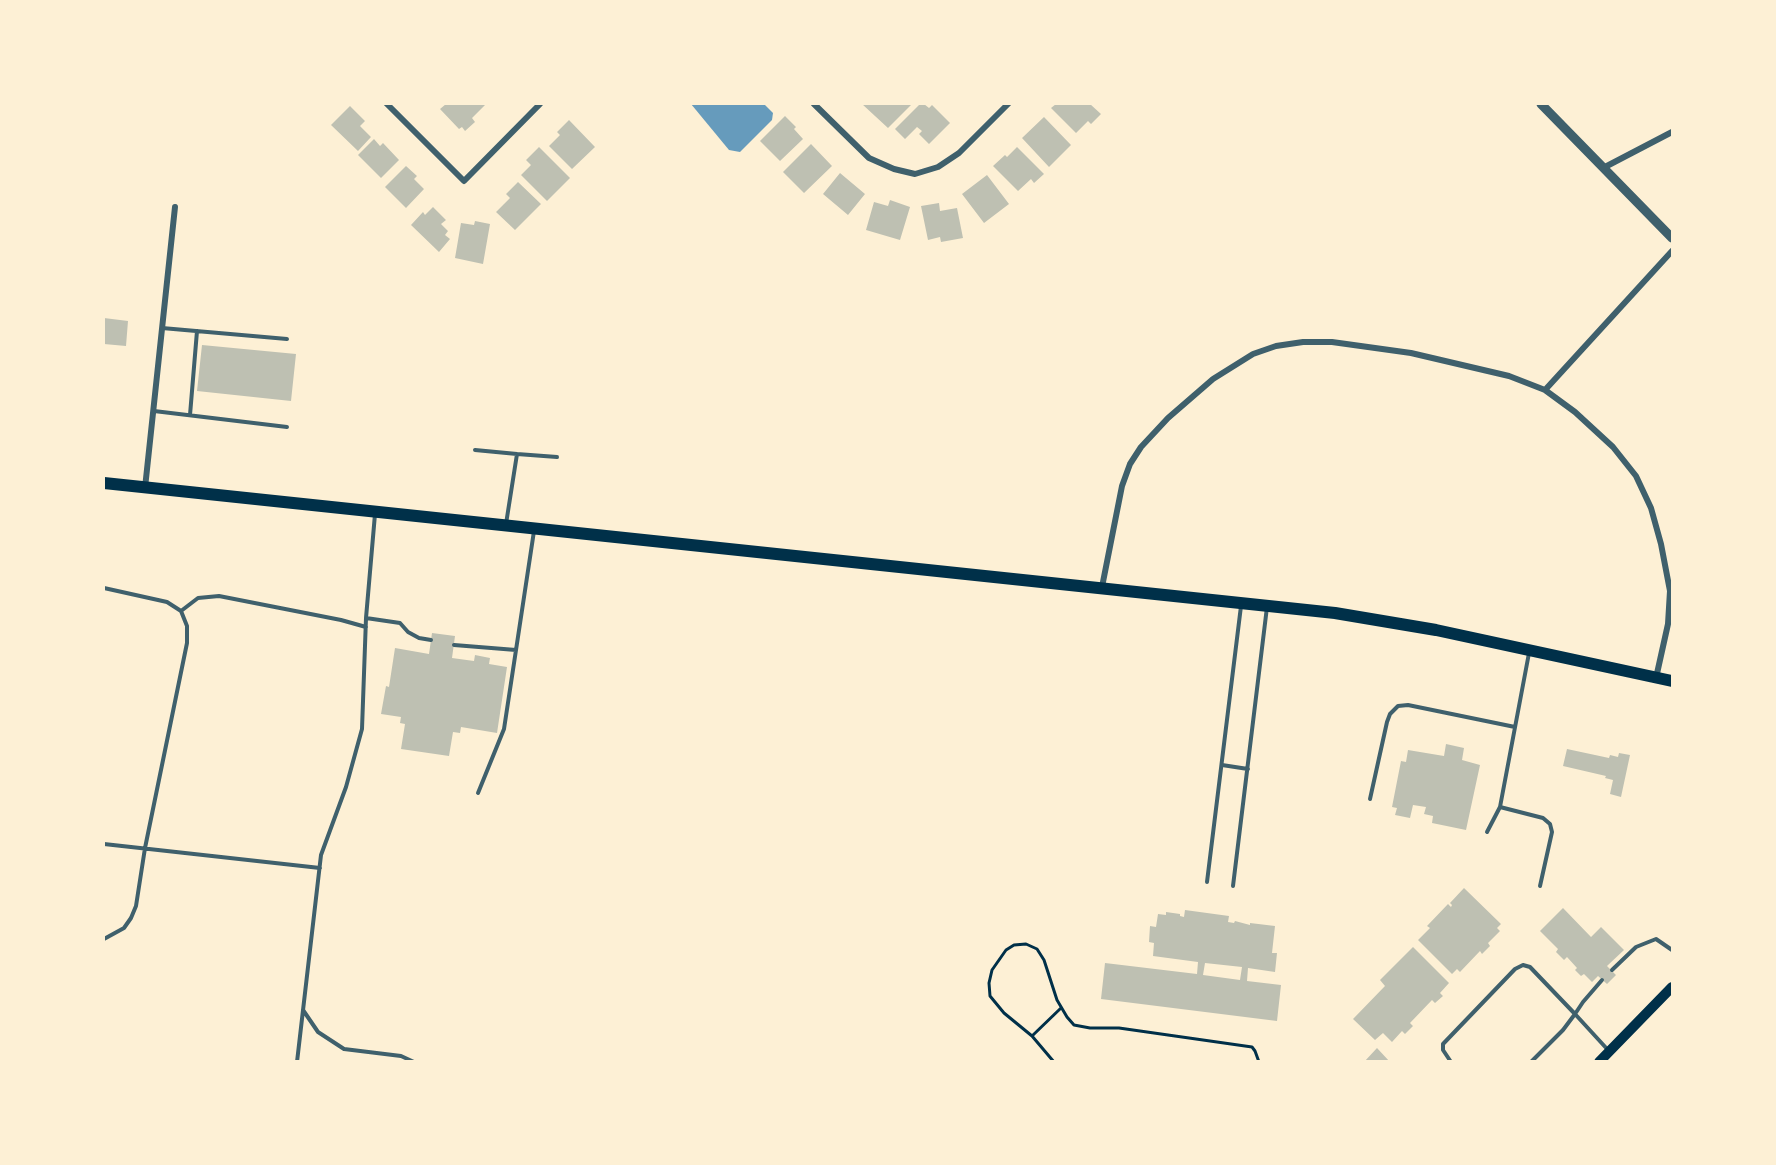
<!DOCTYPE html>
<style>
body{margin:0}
#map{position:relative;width:1776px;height:1165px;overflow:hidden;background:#fdf0d5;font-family:"Fira Sans Condensed",sans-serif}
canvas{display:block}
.frame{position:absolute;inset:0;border:105px solid #fdf0d5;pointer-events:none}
</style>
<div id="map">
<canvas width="1776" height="1165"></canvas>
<div class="frame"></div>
</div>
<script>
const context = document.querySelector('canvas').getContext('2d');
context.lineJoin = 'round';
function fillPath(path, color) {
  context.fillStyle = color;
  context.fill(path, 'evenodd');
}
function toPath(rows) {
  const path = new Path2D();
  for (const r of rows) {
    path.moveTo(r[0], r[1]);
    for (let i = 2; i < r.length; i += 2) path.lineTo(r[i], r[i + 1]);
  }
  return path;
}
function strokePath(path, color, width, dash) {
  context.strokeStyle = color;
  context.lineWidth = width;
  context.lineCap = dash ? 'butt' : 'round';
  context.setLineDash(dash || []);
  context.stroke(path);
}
const water = toPath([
 [691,104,764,104,773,113,772,120,740,152,729,150]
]);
const building = toPath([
 [446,104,484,104,485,105,472,118,475,122,465,131,462,127,459,129,440,109],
 [862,104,912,104,888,128],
 [920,104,924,104,929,108,932,105,950,123,929,144,919,134,922,131,917,127,905,139,895,129],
 [1056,104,1090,104,1101,114,1091,124,1088,121,1076,133,1051,108],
 [350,106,365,121,360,126,371,137,358,151,331,125],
 [785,116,796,127,794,129,803,139,780,161,760,141],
 [1044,117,1071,145,1049,167,1022,138],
 [569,120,595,147,572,169,549,146,560,135,557,132],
 [374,139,380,146,383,143,399,160,381,178,358,155],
 [811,144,832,166,804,193,783,172],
 [539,147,570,178,547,201,521,175,531,165,526,160],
 [1017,147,1044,174,1034,183,1031,179,1018,191,993,166,1005,155,1007,157],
 [406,166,417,176,414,179,424,189,406,208,385,187],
 [840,173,865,194,848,215,823,194],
 [987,175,1009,204,984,223,962,194],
 [518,182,541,204,515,230,496,212,510,198,506,194],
 [890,200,910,207,900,240,866,230,874,202,888,206],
 [939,203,940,211,957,208,963,238,941,242,940,237,928,240,921,206],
 [433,207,446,220,441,224,448,231,445,235,450,239,439,252,411,225,423,212,425,215],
 [475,221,490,224,483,264,455,258,461,223,474,225],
 [104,318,128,321,126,346,104,344],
 [202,345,296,354,291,401,197,391],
 [432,633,455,636,452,658,474,661,475,655,490,658,489,664,507,667,497,733,461,727,460,733,453,732,449,756,401,749,405,724,400,723,401,717,381,714,386,686,389,687,395,648,429,654],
 [1446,744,1464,748,1462,760,1480,765,1466,830,1432,823,1433,816,1424,814,1426,807,1413,805,1410,818,1395,815,1397,808,1392,807,1401,761,1406,762,1408,750,1444,756],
 [1567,749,1609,758,1610,755,1618,757,1619,753,1630,755,1621,797,1610,794,1613,780,1605,778,1606,776,1563,766],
 [1464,888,1501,924,1497,928,1500,931,1488,943,1490,946,1482,954,1480,951,1460,972,1457,969,1452,974,1418,940,1430,928,1427,926,1448,904,1451,907,1452,905,1450,903],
 [1563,908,1591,937,1601,927,1624,950,1607,966,1616,975,1607,984,1598,976,1592,982,1584,974,1581,976,1575,970,1577,968,1567,957,1564,960,1556,952,1558,949,1540,931],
 [1185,910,1229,916,1228,922,1234,923,1235,921,1250,925,1250,923,1275,926,1272,953,1277,953,1275,972,1248,968,1247,981,1281,985,1277,1021,1101,999,1105,963,1197,974,1198,962,1153,956,1154,943,1149,942,1150,926,1156,927,1158,914,1166,915,1166,912,1180,914,1180,916,1184,917],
 [1205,963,1242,967,1240,980,1203,975],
 [1413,947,1449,983,1440,993,1443,996,1435,1003,1432,1000,1410,1023,1413,1026,1405,1034,1402,1031,1392,1042,1383,1033,1375,1040,1353,1019,1385,986,1380,980],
 [1377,1048,1390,1062,1364,1062]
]);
const path = toPath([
 [1032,1036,1061,1008],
 [1054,1062,1032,1036,1004,1013,990,996,989,983,992,970,1006,950,1014,945,1026,944,1037,949,1044,960,1057,1000,1067,1017,1074,1025,1090,1028,1119,1028,1252,1047,1255,1051,1259,1062]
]);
const service = toPath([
 [162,328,287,339],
 [154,411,287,427],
 [190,415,197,331],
 [475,450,517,454,506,524],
 [517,454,557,457],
 [375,514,366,618,400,623,408,632,419,638,431,640],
 [104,588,167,602,181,611,187,626,187,643,145,848,136,906,131,918,124,928,104,939],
 [181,611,198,598,219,596,341,620,366,627],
 [454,645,516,650,534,531],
 [1222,765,1248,769],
 [478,793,504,729,516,650],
 [1370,799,1387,722,1390,714,1398,706,1408,705,1515,727],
 [1500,807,1543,818,1550,824,1552,832,1540,886],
 [1487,832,1500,807,1529,653],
 [104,844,320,868],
 [1207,882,1241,606],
 [1233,886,1267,607],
 [1612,970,1636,947,1656,939,1672,950],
 [303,1010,318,1032,344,1049,401,1056,414,1062],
 [297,1062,321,855,346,787,362,729,366,618],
 [1451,1062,1443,1050,1443,1044,1515,969,1523,965,1530,967,1575,1014,1583,1002,1602,980],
 [1531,1062,1563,1030,1575,1014,1608,1050]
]);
const minor = toPath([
 [387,104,464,181,540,104],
 [814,104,869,158,894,169,915,174,938,167,959,153,1008,104],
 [1603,168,1672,132],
 [1545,390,1672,251],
 [145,488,175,207],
 [1102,587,1122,486,1130,464,1141,447,1168,418,1213,379,1253,354,1276,346,1303,342,1332,342,1411,353,1509,376,1545,390,1575,412,1613,447,1636,476,1651,508,1661,544,1670,591,1668,624,1656,678]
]);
const tertiary = toPath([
 [1541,104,1672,238]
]);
const secondary = toPath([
 [1599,1062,1672,987]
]);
const primary = toPath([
 [104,483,1335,613,1436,630,1672,681]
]);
fillPath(water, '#669bbc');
fillPath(building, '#bec0b2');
strokePath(path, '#003049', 3);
strokePath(service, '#3f606c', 4);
strokePath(minor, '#3f606c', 6);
strokePath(tertiary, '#3f606c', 9);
strokePath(secondary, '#003049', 10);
strokePath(primary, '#003049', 12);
</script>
